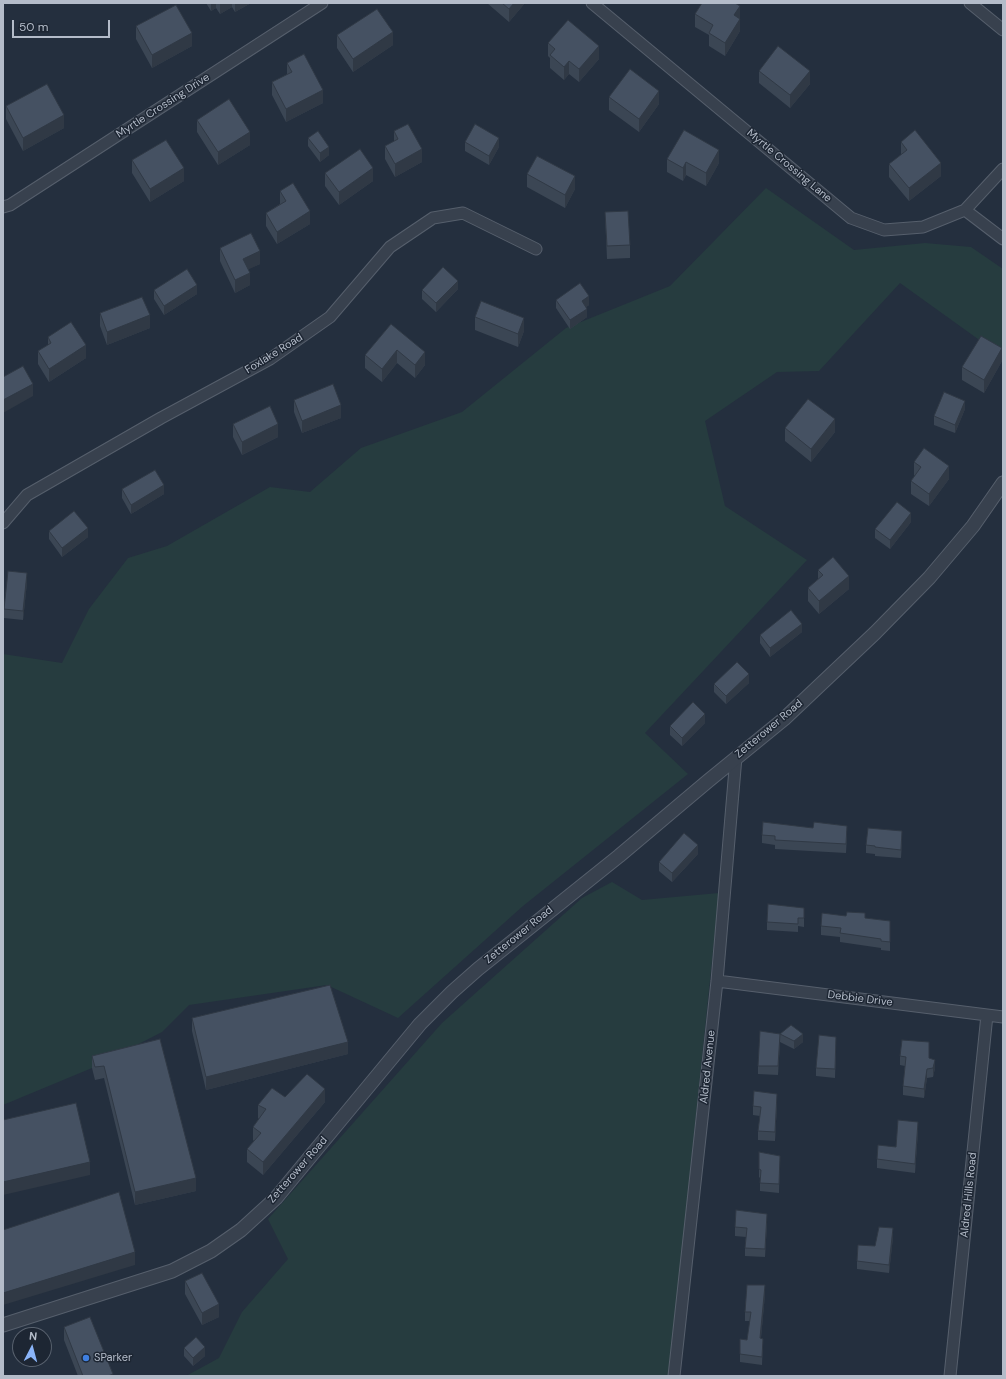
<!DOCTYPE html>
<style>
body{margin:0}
#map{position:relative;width:1006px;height:1379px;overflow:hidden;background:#242f3e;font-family:"DM Sans",sans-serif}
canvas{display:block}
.frame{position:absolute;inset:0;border:4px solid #b4bcc9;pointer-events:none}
.north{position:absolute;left:12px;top:1327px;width:40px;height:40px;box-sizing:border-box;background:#1d2633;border:1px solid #59626f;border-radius:50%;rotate:6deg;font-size:11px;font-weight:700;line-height:16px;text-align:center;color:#b4bcc9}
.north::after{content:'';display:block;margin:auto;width:14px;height:18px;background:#8ab4f8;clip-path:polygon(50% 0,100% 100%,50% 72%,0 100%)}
.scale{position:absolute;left:12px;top:20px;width:98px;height:18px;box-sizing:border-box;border:2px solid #b4bcc9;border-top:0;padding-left:5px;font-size:12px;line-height:14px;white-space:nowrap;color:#b4bcc9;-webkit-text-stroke:3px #1d2633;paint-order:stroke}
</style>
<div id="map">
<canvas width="1006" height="1379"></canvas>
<div class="frame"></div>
<div class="north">N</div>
<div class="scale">50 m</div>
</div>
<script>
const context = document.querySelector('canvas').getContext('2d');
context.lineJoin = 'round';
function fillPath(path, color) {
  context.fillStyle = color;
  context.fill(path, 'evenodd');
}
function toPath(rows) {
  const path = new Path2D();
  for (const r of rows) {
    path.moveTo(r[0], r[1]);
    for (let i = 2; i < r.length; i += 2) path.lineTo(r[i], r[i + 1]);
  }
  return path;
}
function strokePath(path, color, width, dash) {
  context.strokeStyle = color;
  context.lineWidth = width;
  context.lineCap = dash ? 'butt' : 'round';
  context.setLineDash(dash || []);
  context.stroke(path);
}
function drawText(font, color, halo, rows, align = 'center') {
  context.font = font + ' "DM Sans",sans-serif';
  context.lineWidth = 3;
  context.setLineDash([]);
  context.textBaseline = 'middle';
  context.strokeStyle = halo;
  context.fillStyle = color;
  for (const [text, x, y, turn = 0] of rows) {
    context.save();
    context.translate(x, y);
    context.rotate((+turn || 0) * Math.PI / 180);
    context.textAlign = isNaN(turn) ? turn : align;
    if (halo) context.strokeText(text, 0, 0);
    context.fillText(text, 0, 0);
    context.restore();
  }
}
const green = toPath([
 [766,188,854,250,925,243,971,247,1003,269,1003,357,900,283,819,371,777,372,705,421,725,506,807,560,645,733,688,774,523,906,398,1018,327,985,189,1005,162,1032,92,1068,3,1105,3,654,62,663,89,609,128,558,167,546,270,487,310,492,361,448,462,412,566,328,670,286],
 [612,882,642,900,719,893,669,1376,186,1376,219,1358,242,1312,288,1259,268,1219,442,1023,582,898]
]);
const minor = toPath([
 [592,3,851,218,884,230,923,227,965,210,1003,169],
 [970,3,1003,30],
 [3,207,10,205,322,3],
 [965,210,1003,239],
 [3,523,27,495,161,418,270,359,330,317,390,247,433,218,463,213,536,249],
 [717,981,1003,1017],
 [674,1376,717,981,736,757],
 [950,1376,987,1015]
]);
const tertiary = toPath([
 [3,1325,172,1271,211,1251,241,1230,276,1198,420,1024,452,992,478,969,619,856,708,781,784,719,875,633,929,578,973,526,1003,483]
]);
const wall = toPath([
 [206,3,251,3,235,12,232,7,220,14,216,8,211,11],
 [487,3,525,3,509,22],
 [695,14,740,19,740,31,725,56,709,46,709,35,695,27],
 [136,26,192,46,152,68,136,39],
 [337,35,393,45,353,72,337,48],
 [548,43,599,59,579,82,569,74,564,80,550,68,550,58,548,56],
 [287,63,323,103,286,122,272,95,272,82,287,75],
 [759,71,810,84,790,108,759,83],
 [609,97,659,104,639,132,609,110],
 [6,106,64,128,23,151,6,119],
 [197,120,250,145,218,165,197,132],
 [394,131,422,162,395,177,385,159,385,146,394,142],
 [308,138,329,155,320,162,308,146],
 [465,142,499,147,489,165,465,151],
 [901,142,941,176,909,201,889,177,889,164,901,155],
 [667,159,719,163,706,186,686,175,683,181,667,172],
 [132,160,184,181,150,202,132,173],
 [325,173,373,181,339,205,325,186],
 [527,174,575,189,565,208,527,187],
 [280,191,310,224,277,244,266,226,266,213,280,204],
 [605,212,630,245,630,258,607,259],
 [220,248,260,264,248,269,250,285,235,293,220,261],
 [458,289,436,312,422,299,422,290],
 [154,290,197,294,164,315,154,299],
 [556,300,589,305,586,307,587,317,570,329,556,308],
 [100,313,150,328,107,345,100,326],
 [475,317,524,331,518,347,475,330],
 [391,324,425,365,415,378,397,363,382,382,365,368,365,355],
 [48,337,86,358,49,382,38,364,38,351,48,345],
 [1002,361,984,393,962,380,962,367],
 [294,400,341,418,302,433,294,412],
 [965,409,955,433,934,425,934,416],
 [233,424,278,437,242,455,233,437],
 [785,428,835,432,811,462,785,441],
 [914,462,949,479,929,506,911,494,911,481,915,475,914,475],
 [122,489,164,494,131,514,122,498],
 [911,522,890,549,875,538,875,529],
 [49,531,88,537,62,557,49,539],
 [818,570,849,589,819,614,808,601,808,588,818,579],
 [27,582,23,620,4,618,4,609],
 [802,632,770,657,760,643,760,635],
 [749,683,726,704,714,692,714,684],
 [705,723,682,746,670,735,670,726],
 [847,834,846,853,775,849,775,845,762,843,762,835],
 [902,840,901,858,875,856,875,854,866,853,866,845],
 [698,854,672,882,659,871,659,862],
 [804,908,804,927,798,926,798,932,767,930,767,922],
 [846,916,865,918,890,921,890,951,881,950,881,948,840,942,840,937,821,935,821,926],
 [192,1018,348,1054,206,1090,192,1031],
 [780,1034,803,1042,794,1049,780,1042,778,1075,758,1074,758,1066],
 [160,1039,196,1191,135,1205,104,1078,95,1080,92,1068,92,1056],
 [836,1046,835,1078,816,1076,816,1068],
 [900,1056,929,1058,935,1068,933,1077,927,1078,924,1098,903,1095,903,1086,905,1066,900,1065],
 [285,1097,325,1102,263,1175,247,1162,247,1149,254,1141,253,1140,253,1127,259,1119,258,1118,258,1105],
 [777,1103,775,1141,758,1140,758,1131,760,1116,753,1115,753,1106],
 [918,1131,915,1173,877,1168,877,1159,896,1147],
 [759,1152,780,1156,779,1193,760,1191,760,1178,759,1177],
 [767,1223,765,1257,745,1256,745,1248,746,1237,735,1236,735,1227],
 [893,1237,889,1273,857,1269,857,1261,875,1246],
 [185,1281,219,1317,202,1325,185,1294],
 [765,1294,761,1338,763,1339,762,1365,740,1362,740,1339,747,1340,750,1321,745,1321,745,1312],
 [64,1327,113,1376,78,1376,64,1340],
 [184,1348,205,1356,193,1366,184,1356]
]);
const shadedWall = toPath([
 [211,3,216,3,216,8,211,11],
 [220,3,232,3,232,7,220,14],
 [235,3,251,3,235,12],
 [514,3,525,3,509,22,509,9],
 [740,6,740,31,725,56,725,43,734,15],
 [393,32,393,45,353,72,353,59],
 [192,33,192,46,152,68,152,55],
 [599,46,599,59,579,82,579,69],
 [569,61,569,74,564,80,564,67],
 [810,71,810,84,790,108,790,95],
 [323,90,323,103,286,122,286,109],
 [659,91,659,104,639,132,639,119],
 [64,115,64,128,23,151,23,138],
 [250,132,250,145,218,165,218,152],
 [499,138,499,147,489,165,489,156],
 [329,147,329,155,320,162,320,153],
 [422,149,422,162,395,177,395,164],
 [719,150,719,163,706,186,706,173],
 [686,162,686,175,683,181,683,168],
 [941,163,941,176,909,201,909,188],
 [184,168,184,181,150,202,150,189],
 [373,168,373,181,339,205,339,192],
 [575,176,575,189,565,208,565,195],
 [310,211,310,224,277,244,277,232],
 [260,251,260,264,243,272,243,259],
 [250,273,250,285,235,293,235,280],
 [458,281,458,289,436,312,436,303],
 [197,285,197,294,164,315,164,306],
 [589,296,589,305,582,310,582,301],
 [587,309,587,317,570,329,570,320],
 [150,315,150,328,107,345,107,332],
 [524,318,524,331,518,347,518,334],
 [86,345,86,358,49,382,49,369],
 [1002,348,1002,361,984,393,984,380],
 [397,350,397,363,382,382,382,369],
 [425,352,425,365,415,378,415,365],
 [33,384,33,396,3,413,3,400],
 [965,401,965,409,955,433,955,425],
 [341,405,341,418,302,433,302,421],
 [835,419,835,432,811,462,811,449],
 [278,424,278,437,242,455,242,442],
 [949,466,949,479,929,506,929,494],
 [164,485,164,494,131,514,131,505],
 [911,513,911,522,890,549,890,540],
 [88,528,88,537,62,557,62,548],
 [27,573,27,582,23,620,23,611],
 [849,576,849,589,819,614,819,601],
 [802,624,802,632,770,657,770,648],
 [749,674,749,683,726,704,726,696],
 [705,714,705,723,682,746,682,738],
 [902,831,902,840,901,858,901,850],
 [698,845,698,854,672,882,672,873],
 [780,1034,780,1043,778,1075,778,1066],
 [803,1034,803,1042,794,1049,794,1041],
 [348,1042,348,1054,206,1090,206,1077],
 [935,1060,935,1068,933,1077,933,1068],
 [927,1069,927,1078,924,1098,924,1089],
 [325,1089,325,1102,263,1175,263,1162],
 [777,1094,777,1103,775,1141,775,1132],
 [918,1122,918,1131,915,1173,915,1164],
 [90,1162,90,1175,3,1195,3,1182],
 [196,1178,196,1191,135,1205,135,1192],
 [767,1214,767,1223,765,1257,765,1249],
 [893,1228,893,1237,889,1273,889,1265],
 [135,1252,135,1265,3,1305,3,1293],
 [765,1285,765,1294,760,1347,760,1338],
 [219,1304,219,1317,202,1325,202,1313],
 [205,1347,205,1356,193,1366,193,1358]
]);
const building = toPath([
 [502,3,514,3,509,9,502,3],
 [702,3,735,3,740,6,734,15,740,19,725,43,709,33,713,25,695,14,702,3],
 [176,5,192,33,152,55,136,26,176,5],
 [377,9,393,32,353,59,337,35,377,9],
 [568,20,599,46,579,69,569,61,564,67,550,55,555,49,548,43,568,20],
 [778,46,810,71,790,95,759,71,778,46],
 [304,54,323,90,286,109,272,82,292,72,287,63,304,54],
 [630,69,659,91,639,119,609,97,630,69],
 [47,84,64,115,23,138,6,106,47,84],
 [229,99,250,132,218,152,197,120,229,99],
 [408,124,422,149,395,164,385,146,398,139,394,131,408,124],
 [475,124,499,138,489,156,465,142,475,124],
 [684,130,719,150,706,173,686,162,683,168,667,159,684,130],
 [915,130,941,163,909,188,889,164,907,150,901,142,915,130],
 [318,131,329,147,320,153,308,138,318,131],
 [166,140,184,168,150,189,132,160,166,140],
 [360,149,373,168,339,192,325,173,360,149],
 [537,156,575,176,565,195,527,174,537,156],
 [293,183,310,211,277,232,266,213,286,201,280,191,293,183],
 [628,211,630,245,607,246,605,212,628,211],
 [251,233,260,251,243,259,250,273,235,280,220,248,251,233],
 [443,267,458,281,436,303,422,290,443,267],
 [187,269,197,285,164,306,154,290,187,269],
 [580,283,589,296,582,301,587,309,570,320,556,300,580,283],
 [142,297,150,315,107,332,100,313,142,297],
 [481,301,524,318,518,334,475,317,481,301],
 [71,322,86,345,49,369,38,351,51,343,48,337,71,322],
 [391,324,425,352,415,365,397,350,382,369,365,355,391,324],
 [981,336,1002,348,984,380,962,367,981,336],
 [23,366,33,384,3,400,3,377,23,366],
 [333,384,341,405,302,421,294,400,333,384],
 [944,392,965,401,955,425,934,416,944,392],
 [808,399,835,419,811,449,785,428,808,399],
 [270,406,278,424,242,442,233,424,270,406],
 [924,448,949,466,929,494,911,481,921,467,914,462,924,448],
 [155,470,164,485,131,505,122,489,155,470],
 [897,502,911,513,890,540,875,529,897,502],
 [74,511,88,528,62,548,49,531,74,511],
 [833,557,849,576,819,601,808,588,823,575,818,570,833,557],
 [8,571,27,573,23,611,4,609,8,571],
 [791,610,802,624,770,648,760,635,791,610],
 [737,662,749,674,726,696,714,684,737,662],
 [693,702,705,714,682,738,670,726,693,702],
 [763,822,813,828,814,822,847,826,846,844,775,840,775,836,762,835,763,822],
 [868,828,902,831,901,850,875,847,875,846,866,845,868,828],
 [684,833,698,845,672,873,659,862,684,833],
 [768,904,804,908,804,918,798,918,798,924,767,922,768,904],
 [847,912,865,913,865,918,890,921,890,942,881,941,881,939,840,933,841,928,821,926,822,913,846,916,847,912],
 [330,985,348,1042,206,1077,192,1018,330,985],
 [791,1025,803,1034,794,1041,780,1034,791,1025],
 [760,1031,780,1034,778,1066,758,1066,760,1031],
 [819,1035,836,1037,835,1069,816,1068,819,1035],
 [160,1039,196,1178,135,1192,104,1066,95,1067,92,1056,160,1039],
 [902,1040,929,1042,929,1058,935,1060,933,1068,927,1069,924,1089,903,1086,906,1057,900,1056,902,1040],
 [307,1074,325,1089,263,1162,247,1149,261,1133,253,1127,266,1109,258,1105,272,1088,285,1097,307,1074],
 [754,1091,777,1094,775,1132,758,1131,761,1107,753,1106,754,1091],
 [76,1103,90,1162,3,1182,3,1120,76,1103],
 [898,1120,918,1122,915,1164,877,1159,878,1145,896,1147,898,1120],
 [759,1152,780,1156,779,1184,760,1183,761,1170,759,1169,759,1152],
 [119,1192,135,1252,3,1293,3,1230,119,1192],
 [736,1210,767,1214,765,1249,745,1248,747,1228,735,1227,736,1210],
 [879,1227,893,1228,889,1265,857,1261,858,1245,875,1246,879,1227],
 [202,1273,219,1304,202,1313,185,1281,202,1273],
 [747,1285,765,1285,760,1338,763,1339,762,1357,740,1354,740,1339,747,1340,751,1312,745,1312,747,1285],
 [90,1317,113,1374,108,1376,83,1376,64,1327,90,1317],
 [196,1337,205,1347,193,1358,184,1348,196,1337]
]);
const markers = [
 [86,1358,4,"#3f7fe0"]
];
const streetNames = [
 ["Myrtle Crossing Drive",163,106,-33],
 ["Myrtle Crossing Lane",789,166,40],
 ["Foxlake Road",274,354,-32],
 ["Zetterower Road",769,729,-40],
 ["Zetterower Road",519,935,-39],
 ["Debbie Drive",860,999,7],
 ["Aldred Avenue",708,1067,-84],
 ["Zetterower Road",298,1170,-49],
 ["Aldred Hills Road",969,1195,-84]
];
const poiNames = [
 ["SParker",94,1358]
];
fillPath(green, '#263c3f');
strokePath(minor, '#565f6c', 13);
strokePath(tertiary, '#565f6c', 15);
strokePath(minor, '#38414e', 11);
strokePath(tertiary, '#38414e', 13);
fillPath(wall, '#3b4654');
fillPath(shadedWall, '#303945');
fillPath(building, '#455162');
strokePath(building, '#303945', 1);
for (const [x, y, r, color] of markers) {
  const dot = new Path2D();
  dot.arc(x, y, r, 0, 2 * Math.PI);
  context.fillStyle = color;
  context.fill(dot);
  strokePath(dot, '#1d2633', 1.5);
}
drawText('11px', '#b4bcc9', '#1d2633', streetNames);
drawText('11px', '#b4bcc9', '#1d2633', poiNames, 'left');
</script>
